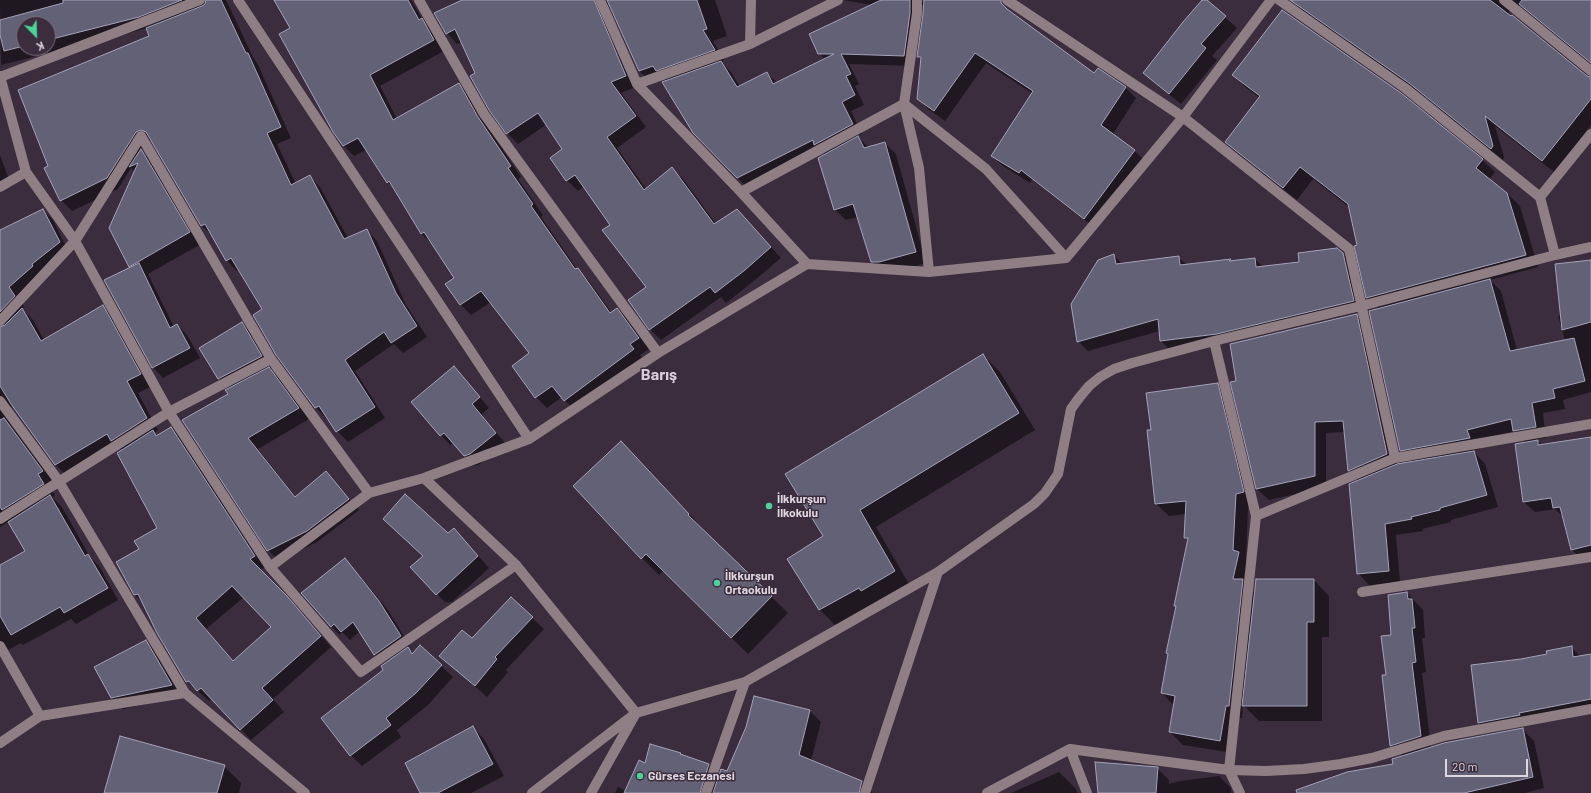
<!DOCTYPE html>
<meta charset="utf-8">
<style>
body{margin:0}
#map{position:relative;width:1591px;height:793px;overflow:hidden;background:#3b2d3d;font-family:Barlow,sans-serif}
canvas{display:block}
.north{position:absolute;left:16px;top:16px;width:40px;height:40px;box-sizing:border-box;background:#3b2d3d;border:1px solid #7d717e;border-radius:50%;rotate:157deg;font-size:11px;font-weight:700;line-height:16px;text-align:center;color:#dfd6e0}
.north::after{content:'';display:block;margin:auto;width:14px;height:18px;background:#4dd39a;clip-path:polygon(50% 0,100% 100%,50% 72%,0 100%)}
.scale{position:absolute;left:1445px;top:759px;width:83px;height:18px;box-sizing:border-box;border:2px solid #dfd6e0;border-top:0;padding-left:5px;font-size:12px;line-height:14px;white-space:nowrap;color:#dfd6e0;-webkit-text-stroke:3px #3b2d3d;paint-order:stroke}
</style>
<div id="map">
<canvas width="1591" height="793"></canvas>
<div class="north">K</div>
<div class="scale">20 m</div>
</div>
<script>
const context = document.querySelector('canvas').getContext('2d');
context.lineJoin = 'round';
function fillPath(path, color) {
  context.fillStyle = color;
  context.fill(path, 'evenodd');
}
function toPath(rows) {
  const path = new Path2D();
  for (const r of rows) {
    path.moveTo(r[0], r[1]);
    for (let i = 2; i < r.length; i += 2) path.lineTo(r[i], r[i + 1]);
  }
  return path;
}
function strokePath(path, color, width, dash) {
  context.strokeStyle = color;
  context.lineWidth = width;
  context.lineCap = dash ? 'butt' : 'round';
  context.setLineDash(dash || []);
  context.stroke(path);
}
function drawText(font, color, halo, rows, align = 'center') {
  context.font = font + ' Barlow,sans-serif';
  context.lineWidth = 3;
  context.setLineDash([]);
  context.textBaseline = 'middle';
  context.strokeStyle = halo;
  context.fillStyle = color;
  for (const [text, x, y, turn = 0] of rows) {
    context.save();
    context.translate(x, y);
    context.rotate((+turn || 0) * Math.PI / 180);
    context.textAlign = isNaN(turn) ? turn : align;
    if (halo) context.strokeText(text, 0, 0);
    context.fillText(text, 0, 0);
    context.restore();
  }
}
const shadow = toPath([
 [0,0,226,0,253,57,258,65,291,138,277,144,296,184,310,177,320,187,348,238,366,230,377,241,406,305,427,337,403,353,394,344,355,371,385,418,348,442,337,431,328,418,327,419,316,408,277,355,263,309,239,270,237,271,227,261,213,236,202,226,152,140,146,143,142,151,152,161,201,244,148,274,174,327,177,325,187,335,200,358,163,378,153,367,106,281,131,268,129,266,135,172,131,168,118,189,72,211,61,200,49,167,151,37,148,28,1,65],
 [24,24,48,24,48,48,24,48],
 [276,0,411,0,424,22,433,31,444,51,380,86,397,119,459,84,469,95,489,129,521,177,518,179,543,215,541,217,577,269,588,280,612,313,617,309,628,320,649,349,640,355,644,360,575,411,562,397,547,408,536,397,513,366,530,354,491,302,471,315,460,304,455,278,433,244,421,234,396,190,388,182,366,150,354,156,343,145,292,28],
 [464,0,715,0,727,36,713,41,724,60,721,62,731,72,740,87,767,73,777,83,825,60,819,53,872,5,843,0,920,0,924,3,924,0,996,0,1008,11,1094,75,1098,69,1126,88,1136,98,1113,134,1134,150,1145,161,1095,228,1032,179,1030,183,1003,166,992,156,1033,94,986,63,945,121,928,109,918,98,922,60,918,56,924,14,924,4,921,6,914,66,849,64,859,84,855,86,864,105,851,111,862,134,857,136,869,148,885,143,896,154,926,263,891,273,883,272,872,261,858,217,846,220,834,209,826,155,821,150,747,187,737,177,668,82,663,76,650,81,639,71,610,4,608,4,604,11,636,87,621,93,646,127,617,148,646,189,672,168,683,179,716,224,737,210,781,258,755,280,726,303,721,297,661,340,650,329,629,300,647,288,611,225,584,186,578,191,567,180,551,158,564,150,547,124,518,144,507,133,462,42,457,44,447,33],
 [1204,0,1206,0,1237,28,1212,56,1217,60,1181,104,1156,84,1144,73],
 [1292,0,1591,0,1591,65,1521,6,1514,5,1510,8,1509,14,1586,77,1591,78,1591,125,1554,172,1495,126,1504,157,1503,160,1421,94,1303,11],
 [1233,75,1482,160,1495,172,1489,180,1507,193,1520,206,1538,267,1490,280,1501,291,1517,350,1565,340,1558,316,1561,315,1591,261,1591,392,1563,400,1565,409,1543,413,1546,438,1536,439,1542,445,1591,438,1591,558,1583,560,1572,550,1563,517,1555,509,1535,512,1524,502,1526,443,1515,431,1477,440,1480,449,1472,450,1485,464,1498,507,1451,520,1451,522,1422,529,1423,531,1396,535,1400,582,1369,585,1358,573,1359,481,1349,470,1345,432,1326,433,1326,487,1269,500,1257,489,1232,383,1237,382,1356,315,1368,326,1398,465,1413,462,1401,450,1379,309,1367,297,1359,246,1349,207,1313,179,1297,200,1239,154,1226,142,1260,98,1246,88],
 [0,155,10,182,0,186],
 [43,210,53,220,69,253,19,297,24,306,22,309,33,320,44,340,103,307,114,318,152,386,138,393,158,430,154,433,157,436,171,428,182,439,265,567,260,570,297,608,331,647,273,699,284,712,251,740,212,699,209,701,187,681,143,603,135,595,117,563,140,550,159,528,122,451,118,446,67,476,55,464,13,406,8,407,54,483,49,486,55,495,52,497,62,507,90,557,99,566,118,600,76,624,71,619,23,645,21,643,0,654,0,567,26,552,9,521,0,527,0,232],
 [244,597,273,627,234,662,206,629],
 [1342,253,1353,264,1363,311,1228,343,1171,351,1161,341,1160,331,1088,351,1078,341,1114,255,1122,264,1178,257,1187,265,1231,260,1233,262,1255,259,1263,267,1300,263],
 [242,323,253,335,273,368,270,370,280,379,309,419,258,449,296,497,326,472,359,510,317,542,279,561,268,550,229,395,230,389,219,378],
 [983,355,1000,372,1035,430,876,527,912,589,837,627,820,610,788,559,824,536],
 [454,367,489,408,481,415,505,443,480,464,475,466,454,442,450,445,441,435],
 [1217,385,1230,397,1256,505,1248,507,1246,560,1251,565,1247,585,1255,593,1314,580,1329,596,1329,637,1322,637,1322,721,1259,721,1243,705,1242,718,1239,718,1233,753,1183,745,1170,732,1174,706,1162,693,1169,655,1167,653,1177,607,1175,606,1189,541,1185,537,1186,514,1169,516,1156,504,1152,431],
 [638,459,705,531,705,532,788,613,748,654,663,571,659,575,642,558],
 [448,535,465,541,489,568,452,602,445,602,433,590,424,556],
 [353,568,388,610,409,645,383,663,375,655,360,631,350,640,342,632,340,635,331,626],
 [1407,593,1423,610,1425,638,1422,638,1426,672,1422,673,1431,748,1522,729,1534,741,1544,788,1525,793,1324,793,1394,765,1403,756,1391,745,1387,676,1393,635],
 [511,598,544,629,506,670,508,672,487,697,441,656,472,640],
 [146,641,157,653,183,696,123,709,112,698],
 [420,646,453,677,428,705,397,730,401,737,362,766,351,755,384,670,408,649,413,654],
 [1571,647,1581,657,1591,655,1591,711,1529,723,1529,725,1489,733,1479,723,1521,660],
 [809,710,821,722,811,761,862,782,873,793,615,793,618,787,626,791,646,764,680,754,683,756,709,765,720,776],
 [473,728,484,739,504,776,471,793,422,793],
 [224,766,241,783,239,793,105,793],
 [1157,768,1169,780,1169,784,1180,781,1219,776,1231,788,1231,793,1099,793],
 [1059,772,1076,789,1077,793,1011,793]
]);
const building = toPath([
 [63,0,182,0,139,17,48,40,48,24,24,24,24,46,4,51,0,35,0,20,63,3,63,0],
 [206,0,221,0,242,45,246,53,248,53,281,127,267,133,291,185,310,175,344,239,367,229,396,293,417,326,391,343,384,332,345,360,375,407,336,432,319,406,315,408,276,355,253,315,262,309,231,258,226,261,205,224,201,226,146,132,141,130,136,132,107,178,60,201,44,168,48,166,18,90,149,36,146,28,202,6,205,4,206,0],
 [274,0,408,0,419,20,422,18,434,40,370,75,393,120,459,83,478,117,511,166,508,168,533,204,531,206,575,269,578,268,610,313,617,308,639,338,630,344,634,349,564,401,552,386,535,398,512,366,529,353,481,291,460,305,445,284,454,278,424,232,421,234,389,181,387,183,358,138,343,146,333,132,279,34,290,28,274,0],
 [462,0,594,0,626,76,611,82,636,116,607,137,644,190,672,167,714,224,737,209,771,247,745,270,715,293,710,287,649,330,628,300,646,287,602,230,610,225,575,175,566,181,550,158,562,149,538,113,506,134,489,110,470,76,475,73,455,29,446,34,434,13,462,0],
 [607,0,697,0,707,29,703,30,715,50,656,71,653,66,639,71,607,0],
 [881,0,910,0,910,13,904,56,841,54,851,74,846,76,855,95,842,102,853,124,814,145,813,140,737,178,693,133,662,82,721,61,737,87,767,72,773,84,834,54,818,54,809,34,881,0],
 [924,0,1001,0,1001,3,1007,9,1094,73,1098,68,1126,87,1101,125,1135,150,1084,219,1021,170,1019,173,991,156,1033,91,975,53,934,111,917,99,921,57,917,57,923,14,924,0],
 [1202,0,1207,0,1226,16,1201,44,1206,48,1169,94,1143,73,1183,22,1202,0],
 [1290,0,1490,0,1511,16,1512,15,1587,76,1591,77,1591,99,1542,161,1485,116,1493,146,1491,149,1409,83,1290,0],
 [1522,0,1591,0,1591,63,1519,4,1522,0],
 [1282,10,1401,93,1483,159,1476,168,1507,193,1526,255,1366,298,1354,246,1357,245,1348,204,1300,167,1283,188,1225,142,1260,96,1232,75,1282,10],
 [858,136,864,148,885,142,916,252,879,262,871,262,853,204,834,210,818,158,858,136],
 [141,149,190,232,129,267,109,228,138,163,129,167,141,149],
 [43,209,60,242,32,264,33,266,9,287,15,296,0,312,0,230,43,209],
 [1337,248,1343,253,1354,301,1217,334,1160,341,1158,319,1077,342,1071,304,1098,260,1114,254,1116,264,1179,256,1180,265,1231,259,1229,261,1255,258,1256,267,1299,262,1298,253,1337,248],
 [1591,260,1591,322,1562,330,1555,264,1591,260],
 [139,263,170,328,177,324,190,348,152,368,104,280,139,263],
 [1490,279,1510,351,1574,338,1585,381,1553,389,1555,398,1532,403,1536,427,1513,431,1511,419,1467,430,1470,438,1400,451,1369,311,1490,279],
 [103,305,141,374,127,381,147,418,111,441,107,434,55,465,11,404,0,386,0,327,5,325,22,308,41,341,103,305],
 [1357,314,1387,454,1348,471,1343,421,1315,422,1315,476,1256,489,1230,382,1236,381,1230,344,1357,314],
 [242,322,262,356,218,379,199,348,242,322],
 [983,354,1019,413,860,510,895,571,861,591,859,588,819,610,787,559,823,536,785,474,983,354],
 [454,366,480,397,472,404,496,433,470,454,464,456,444,433,440,436,411,402,454,366],
 [269,367,299,408,248,438,295,497,326,471,349,499,307,531,267,551,182,420,228,394,225,390,269,367],
 [1218,383,1244,492,1236,494,1233,550,1239,552,1233,579,1243,579,1229,706,1226,706,1220,741,1169,732,1175,696,1161,693,1168,654,1166,653,1176,606,1174,606,1188,538,1184,538,1186,501,1155,504,1147,430,1151,430,1146,393,1218,383],
 [4,418,43,471,38,474,44,484,2,510,0,507,0,420,4,418],
 [171,427,255,556,250,559,287,596,321,636,262,688,273,700,240,730,201,688,197,691,189,681,186,682,157,633,138,594,134,595,116,562,139,549,134,541,157,528,117,453,153,430,156,436,171,427],
 [232,586,271,627,233,661,196,618,232,586],
 [1591,437,1591,545,1571,550,1560,507,1553,508,1551,498,1523,502,1515,444,1538,440,1538,445,1591,437],
 [621,441,689,514,688,515,772,596,731,638,646,554,641,559,573,486,621,441],
 [1474,451,1487,495,1440,508,1440,510,1411,517,1412,519,1385,524,1389,571,1357,574,1349,484,1397,464,1474,451],
 [405,494,448,533,454,528,478,556,436,595,410,567,423,556,383,519,405,494],
 [50,495,85,556,88,554,108,588,64,613,60,607,11,635,0,616,0,565,25,551,8,522,50,495],
 [345,558,379,601,401,636,374,655,353,622,341,632,334,624,331,627,301,593,345,558],
 [1256,579,1314,579,1314,622,1307,622,1307,706,1242,706,1256,579],
 [1407,592,1408,599,1412,599,1415,628,1412,628,1416,662,1412,663,1421,736,1390,746,1382,675,1386,675,1381,636,1391,635,1388,595,1407,592],
 [511,597,533,617,495,657,497,659,475,686,439,656,462,630,472,638,511,597],
 [146,640,172,685,111,698,94,667,146,640],
 [420,645,442,665,416,693,386,718,391,725,350,756,321,718,383,670,381,666,408,647,412,654,420,645],
 [1572,646,1573,657,1591,654,1591,699,1519,713,1520,715,1478,723,1471,665,1521,659,1547,654,1546,651,1572,646],
 [754,696,810,710,799,755,862,781,859,793,713,793,721,769,727,771,746,727,754,696],
 [473,726,493,764,438,793,420,793,405,763,473,726],
 [1523,728,1533,777,1464,793,1297,793,1296,790,1347,772,1393,764,1392,759,1444,743,1523,728],
 [120,736,225,765,217,793,104,793,120,736],
 [650,744,681,753,680,754,709,764,700,793,624,793,639,760,645,763,650,744],
 [1095,762,1158,767,1156,793,1098,793,1095,762]
]);
const minor = toPath([
 [238,0,529,439],
 [419,0,484,114,658,353],
 [600,0,637,84,741,192,807,264],
 [917,0,917,13,904,104,919,168,929,272],
 [1007,0,1183,117,1349,249,1395,458],
 [1279,0,1405,88,1540,197],
 [1504,0,1591,71],
 [750,44,838,0],
 [0,76,26,172,75,241,169,412,270,567,361,672,516,565],
 [0,77,200,0],
 [637,84,750,44,751,0],
 [0,187,26,172],
 [741,192,904,104,986,169,1066,258],
 [1555,255,1540,197,1591,134],
 [0,321,75,241,141,136,271,359,369,493],
 [1214,341,1256,516,1229,770,1240,793],
 [0,401,58,480,185,693,305,793],
 [424,478,516,565,636,713,591,793],
 [1256,516,1395,458,1591,424],
 [0,519,169,412,271,359],
 [270,567,369,493,424,478,529,439,658,353,807,264,929,272,1066,258,1183,117,1271,0],
 [1362,592,1591,557],
 [0,646,40,716],
 [0,743,40,716,185,693],
 [1070,749,1087,793],
 [532,793,636,713,745,682,938,572,1034,504,1045,493,1058,474,1071,409,1079,398,1089,386,1100,377,1114,369,1132,363,1214,341,1361,306,1555,255,1591,247],
 [706,793,745,682],
 [865,793,938,572],
 [987,793,1070,749,1229,770,1266,771,1304,769,1341,764,1372,758,1444,736,1591,709]
]);
const markers = [
 [769,506,4,"#4dd39a"],
 [717,583,4,"#4dd39a"],
 [640,776,4,"#4dd39a"]
];
const poiNames = [
 ["İlkkurşun",777,499],
 ["İlkokulu",777,513],
 ["İlkkurşun",725,576],
 ["Ortaokulu",725,590],
 ["Gürses Eczanesi",648,776]
];
const districtNames = [
 ["Barış",659,375]
];
fillPath(shadow, '#0007');
fillPath(building, '#636176');
strokePath(building, '#a5a2ba', 1);
strokePath(minor, '#8f7e84', 10);
for (const [x, y, r, color] of markers) {
  const dot = new Path2D();
  dot.arc(x, y, r, 0, 2 * Math.PI);
  context.fillStyle = color;
  context.fill(dot);
  strokePath(dot, '#3b2d3d', 1.5);
}
drawText('bold 12px', '#dfd6e0', '#3b2d3d', poiNames, 'left');
drawText('bold 16px', '#ddcbdf', '#3b2d3d', districtNames);
</script>
